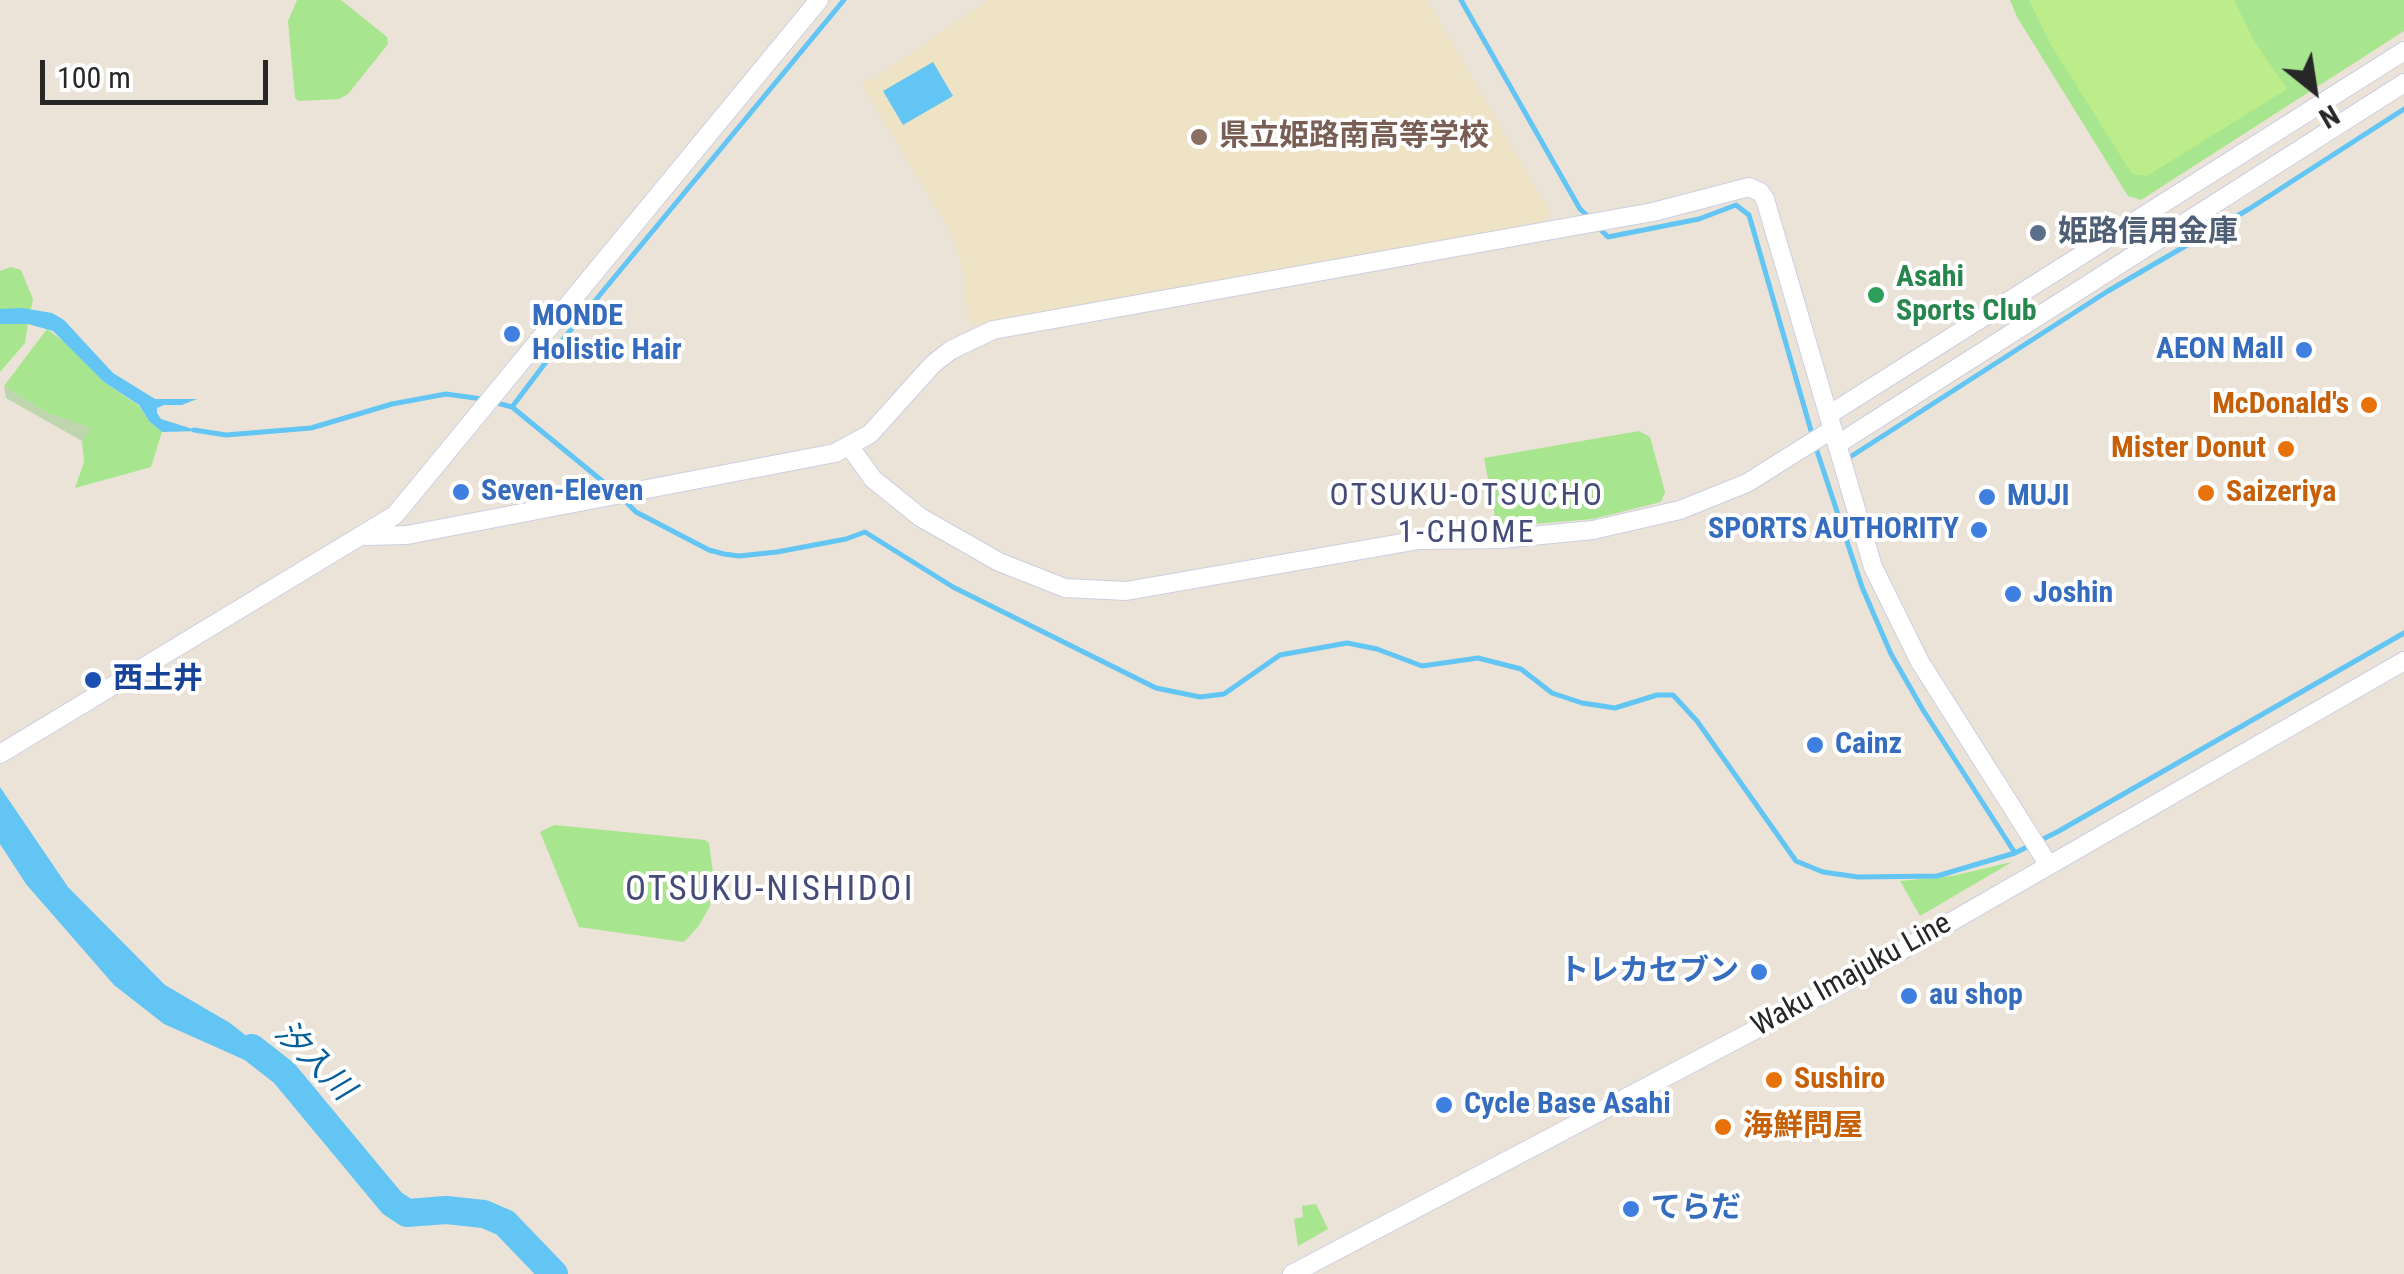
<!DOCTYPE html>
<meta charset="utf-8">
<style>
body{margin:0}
#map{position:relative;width:2404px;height:1274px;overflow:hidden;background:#ebe3d7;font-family:"Roboto Condensed",sans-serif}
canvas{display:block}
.north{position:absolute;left:2264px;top:40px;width:100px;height:100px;-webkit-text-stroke:8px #fff;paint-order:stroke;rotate:150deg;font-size:28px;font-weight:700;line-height:40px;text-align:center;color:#272727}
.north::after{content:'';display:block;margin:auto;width:35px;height:45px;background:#272727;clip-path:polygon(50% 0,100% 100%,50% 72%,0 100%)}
.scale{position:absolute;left:40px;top:60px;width:228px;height:45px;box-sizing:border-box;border:5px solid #272727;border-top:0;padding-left:12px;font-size:30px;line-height:35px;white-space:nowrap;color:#272727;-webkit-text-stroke:8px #fff;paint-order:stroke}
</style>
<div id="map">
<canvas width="2404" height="1274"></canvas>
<div class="north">N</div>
<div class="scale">100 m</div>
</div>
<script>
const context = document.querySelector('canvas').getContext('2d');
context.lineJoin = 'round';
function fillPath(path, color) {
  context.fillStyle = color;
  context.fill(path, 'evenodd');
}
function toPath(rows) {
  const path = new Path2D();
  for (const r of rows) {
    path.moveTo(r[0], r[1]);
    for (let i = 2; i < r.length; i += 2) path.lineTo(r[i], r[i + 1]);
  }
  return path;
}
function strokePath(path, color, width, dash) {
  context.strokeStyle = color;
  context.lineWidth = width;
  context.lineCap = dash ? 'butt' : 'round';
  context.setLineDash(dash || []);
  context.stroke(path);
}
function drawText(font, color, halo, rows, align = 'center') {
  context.font = font + ' "Roboto Condensed","Noto Sans JP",sans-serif';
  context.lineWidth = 8;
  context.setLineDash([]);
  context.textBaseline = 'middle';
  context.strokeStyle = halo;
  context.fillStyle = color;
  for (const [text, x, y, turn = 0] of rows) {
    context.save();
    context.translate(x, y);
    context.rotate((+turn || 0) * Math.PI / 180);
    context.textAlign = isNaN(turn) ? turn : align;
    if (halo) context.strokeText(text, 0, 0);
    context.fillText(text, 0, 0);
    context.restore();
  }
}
const education = toPath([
 [988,0,1427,0,1550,212,1547,221,975,326,968,321,962,265,948,228,863,87,865,78,872,80]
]);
const green = toPath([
 [297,0,341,0,387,37,388,44,348,94,339,99,299,101,295,98,288,21],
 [2010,0,2404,0,2404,31,2141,200,2128,196,2017,17],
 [11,267,21,270,33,299,31,309,0,309,0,271],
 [0,324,28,324,25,343,0,372],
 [47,329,72,348,104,382,139,406,149,421,162,432,151,467,75,488,84,462,82,441,90,428,45,412,4,386],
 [1639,431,1650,437,1665,492,1661,502,1593,519,1497,527,1484,458],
 [554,825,705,840,709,843,714,881,710,906,698,927,684,942,579,927,540,832],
 [2012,862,1920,916,1900,881,1952,876],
 [1316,1204,1328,1229,1298,1246,1294,1219,1303,1217,1302,1206]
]);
const cemetery = toPath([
 [4,386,45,412,91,428,82,441,6,398]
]);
const pitch = toPath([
 [2029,0,2234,0,2253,39,2287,89,2147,176,2132,174,2049,42]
]);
const water = toPath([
 [933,62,953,96,903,125,883,91],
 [22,308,52,313,64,320,113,373,155,399,197,399,182,405,164,405,157,408,157,413,161,419,199,431,162,432,149,421,139,405,104,382,53,331,28,324,0,324,0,309],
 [0,787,68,887,165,985,230,1023,272,1056,306,1116,265,1069,164,1024,114,985,26,884,0,844]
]);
const stream = toPath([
 [1461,0,1580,209,1589,217],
 [1596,225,1608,237,1699,219,1736,205,1749,215,1812,434],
 [493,402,512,407,612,489],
 [512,407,565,337,844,0],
 [194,430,226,435,311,428,392,404,446,394,482,399],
 [1815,445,1862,587,1891,654,1923,710,2015,853],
 [1847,459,2108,291,2249,209,2404,109],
 [624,500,636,512,709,550,724,554,739,556,777,552,846,539,865,532,953,587,1156,688,1200,697,1224,694,1280,655,1347,643,1377,649,1422,666,1478,658,1521,669,1552,693,1582,703,1615,708,1657,695,1673,695,1697,721,1796,861,1823,872,1858,877,1937,876,2015,853,2059,831,2404,633]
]);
const river = toPath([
 [252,1048,284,1073,392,1203,407,1213,446,1210,484,1214,505,1223,554,1274]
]);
const secondary = toPath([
 [1830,414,2404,51],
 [1838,444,2404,83],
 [850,447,873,479,920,517,999,562,1065,588,1126,591,1419,540,1501,539,1593,530,1680,510,1747,483,1833,429],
 [365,536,407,535,835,453,870,434,933,364,951,350,993,330,1653,212,1749,187,1760,192,1765,199,1873,567,1920,662,2048,864],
 [0,754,395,515,819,0],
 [1292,1274,1857,976,2404,661]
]);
const markers = [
 [1199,137,10,"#8d6e63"],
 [2038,233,10,"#5c6f8a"],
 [1876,295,10,"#2e9e5b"],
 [512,334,10,"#3f7fe0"],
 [2304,350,10,"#3f7fe0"],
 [2369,405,10,"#e8710a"],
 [2286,449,10,"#e8710a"],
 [461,492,10,"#3f7fe0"],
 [2206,493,10,"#e8710a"],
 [1987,497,10,"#3f7fe0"],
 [1979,530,10,"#3f7fe0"],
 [2013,594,10,"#3f7fe0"],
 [93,680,10,"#1a4fb4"],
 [1815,745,10,"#3f7fe0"],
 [1759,972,10,"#3f7fe0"],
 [1909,996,10,"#3f7fe0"],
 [1774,1080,10,"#e8710a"],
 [1444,1105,10,"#3f7fe0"],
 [1723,1127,10,"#e8710a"],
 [1631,1209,10,"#3f7fe0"]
];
const educationNames = [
 ["県立姫路南高等学校",1219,137]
];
const serviceNames = [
 ["姫路信用金庫",2058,233]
];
const leisureNames = [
 ["Asahi",1896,278],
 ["Sports Club",1896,312]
];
const shopNames = [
 ["MONDE",532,317],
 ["Holistic Hair",532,351],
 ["AEON Mall",2284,350,"right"],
 ["Seven-Eleven",481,492],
 ["MUJI",2007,497],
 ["SPORTS AUTHORITY",1959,530,"right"],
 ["Joshin",2033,594],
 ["Cainz",1835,745],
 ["トレカセブン",1739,972,"right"],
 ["au shop",1929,996],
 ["Cycle Base Asahi",1464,1105],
 ["てらだ",1651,1209]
];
const foodNames = [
 ["McDonald's",2349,405,"right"],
 ["Mister Donut",2266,449,"right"],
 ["Saizeriya",2226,493],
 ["Sushiro",1794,1080],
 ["海鮮問屋",1743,1127]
];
const transitNames = [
 ["西土井",113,680]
];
const streetNames = [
 ["Waku Imajuku Line",1852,976,-29]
];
const neighbourhoodNames = [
 ["OTSUKU-OTSUCHO",1467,497],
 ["1-CHOME",1467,534]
];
const waterNames = [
 ["汐入川",313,1062,45]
];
const quarterNames = [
 ["OTSUKU-NISHIDOI",770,891]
];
fillPath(education, '#eee3c4');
fillPath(green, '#a7e58f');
fillPath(cemetery, '#bed5ad');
fillPath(pitch, '#bded8a');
fillPath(water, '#62c5f4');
strokePath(stream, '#62c5f4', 5);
strokePath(river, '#62c5f4', 28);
strokePath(secondary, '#cccfe1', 20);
strokePath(secondary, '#fff', 18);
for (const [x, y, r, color] of markers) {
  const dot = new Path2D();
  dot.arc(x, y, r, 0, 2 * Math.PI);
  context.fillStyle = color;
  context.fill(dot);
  strokePath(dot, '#fff', 4);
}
drawText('bold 30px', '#785e54', '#fff', educationNames, 'left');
drawText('bold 30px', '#4e5e75', '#fff', serviceNames, 'left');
drawText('bold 30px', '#27864d', '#fff', leisureNames, 'left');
drawText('bold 30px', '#366cbe', '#fff', shopNames, 'left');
drawText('bold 30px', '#c56008', '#fff', foodNames, 'left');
drawText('bold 30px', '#164399', '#fff', transitNames, 'left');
drawText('30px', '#272727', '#fff', streetNames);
context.letterSpacing = '2.5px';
drawText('32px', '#454c79', '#fff', neighbourhoodNames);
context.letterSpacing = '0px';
drawText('italic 32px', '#065f9b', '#fff', waterNames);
context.letterSpacing = '2.5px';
drawText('35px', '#454c79', '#fff', quarterNames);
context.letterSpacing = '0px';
</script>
